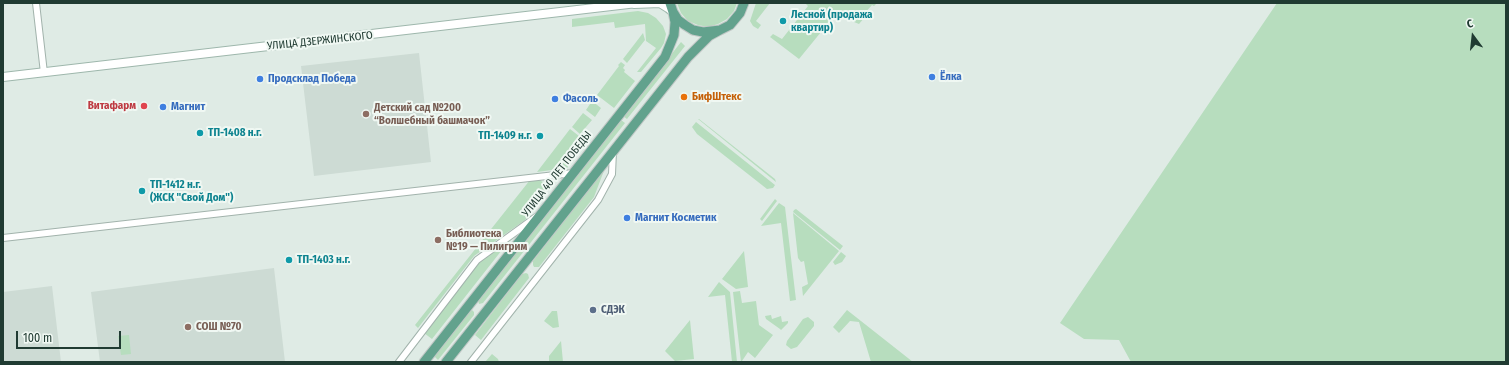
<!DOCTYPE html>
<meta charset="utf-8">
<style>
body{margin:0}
#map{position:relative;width:1509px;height:365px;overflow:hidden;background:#dfebe5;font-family:"Fira Sans Condensed",sans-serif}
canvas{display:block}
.frame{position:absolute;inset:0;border:4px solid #203b32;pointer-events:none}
.north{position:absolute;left:1453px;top:16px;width:40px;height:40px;-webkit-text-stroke:3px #f0f8f3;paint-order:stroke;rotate:345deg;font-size:11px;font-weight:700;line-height:16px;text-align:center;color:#203b32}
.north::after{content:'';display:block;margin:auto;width:14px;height:18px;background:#203b32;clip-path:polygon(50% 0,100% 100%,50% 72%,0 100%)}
.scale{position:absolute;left:16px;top:331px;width:105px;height:18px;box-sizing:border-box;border:2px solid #203b32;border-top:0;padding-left:5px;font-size:12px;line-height:14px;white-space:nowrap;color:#203b32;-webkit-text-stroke:3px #f0f8f3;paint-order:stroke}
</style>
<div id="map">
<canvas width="1509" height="365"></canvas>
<div class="frame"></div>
<div class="north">С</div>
<div class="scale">100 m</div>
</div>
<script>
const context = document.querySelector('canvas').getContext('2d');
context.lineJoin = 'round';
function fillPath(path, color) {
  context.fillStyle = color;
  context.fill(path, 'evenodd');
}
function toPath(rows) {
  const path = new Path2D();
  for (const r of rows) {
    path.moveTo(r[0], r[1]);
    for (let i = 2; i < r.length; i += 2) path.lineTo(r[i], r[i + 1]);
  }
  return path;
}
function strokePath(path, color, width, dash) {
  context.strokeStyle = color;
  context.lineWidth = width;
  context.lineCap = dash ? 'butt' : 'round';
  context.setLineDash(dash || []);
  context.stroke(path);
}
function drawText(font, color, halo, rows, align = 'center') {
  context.font = font + ' "Fira Sans Condensed",sans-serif';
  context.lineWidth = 4;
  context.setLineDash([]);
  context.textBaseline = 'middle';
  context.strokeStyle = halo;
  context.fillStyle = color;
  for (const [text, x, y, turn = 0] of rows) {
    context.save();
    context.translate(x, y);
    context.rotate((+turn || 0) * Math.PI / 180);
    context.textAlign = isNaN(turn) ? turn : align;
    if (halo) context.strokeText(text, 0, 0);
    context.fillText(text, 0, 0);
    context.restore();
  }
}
const built = toPath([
 [419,53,431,162,314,176,301,66],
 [274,268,285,362,100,362,91,292],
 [52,286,61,362,3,362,3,292]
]);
const green = toPath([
 [677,3,737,3,734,11,727,19,718,24,708,27,698,25,688,21,681,13],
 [756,3,770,3,756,21,761,25,758,29,753,26,750,21],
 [805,3,877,3,874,6,872,5,863,15,865,17,859,24,854,22,855,20,852,17,850,19,839,10,799,59,770,37,773,34,782,39,808,6],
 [1277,3,1506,3,1506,362,1131,362,1119,340,1084,339,1060,323],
 [638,11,648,13,656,18,663,26,666,34,664,43,661,48,641,72,637,72,656,48,646,41,645,24,615,28,614,22,572,27,572,19],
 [643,33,645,40,627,63,623,59],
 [681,42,685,46,627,119,623,116],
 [621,62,625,65,623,68,625,70,624,72,635,81,614,108,597,95,619,66,618,65],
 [592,101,601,108,595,117,586,110],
 [583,113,592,120,580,134,572,127],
 [698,119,699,119,775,179,776,182],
 [621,120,625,123,483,303,479,304,478,300],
 [696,122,775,185,773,188,767,189,697,134,692,127],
 [570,129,579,136,573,143,581,150,567,168,537,172],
 [605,168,594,197,539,267,534,267,533,265,533,261],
 [537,179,545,183,547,191,525,220,474,256,418,328,415,325,530,180],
 [775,199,777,201,762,221,760,219],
 [779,203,785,207,796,300,790,301,781,223,761,226],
 [796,209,843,246,840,250,793,212,794,210],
 [793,213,839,251,803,296,802,287,808,284,804,261,801,262,798,258],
 [509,241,432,339,424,333,479,262],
 [744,251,748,287,736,289,722,279],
 [841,252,846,256,842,262,835,265,833,262],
 [526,273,528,274,529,278,481,340,475,335,522,274],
 [719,282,730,292,737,362,732,362,725,295,708,297],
 [740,291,742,303,756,301,759,325,773,335,755,358,748,352,742,361,743,362,741,362,733,292],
 [472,310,474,312,474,315,438,360,434,356,469,312],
 [847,310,913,362,871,362,859,322,850,321,839,333,833,327],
 [552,311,557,311,559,327,553,328,544,321],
 [771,315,772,319,781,316,782,322,788,321,788,323,781,330,780,329,766,319,765,316],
 [808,317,814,322,814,326,797,347,791,349,786,345,787,341,803,319],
 [690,320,694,359,675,361,665,351],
 [129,335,131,354,121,355,118,336],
 [561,341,563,362,549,362,549,356],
 [492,354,498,359,499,362,485,362]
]);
const minor = toPath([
 [36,3,44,73],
 [3,238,573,173],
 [399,362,477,260,536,217],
 [471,362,598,200,612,174,613,151]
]);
const secondary = toPath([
 [634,4,660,3,668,8,673,12],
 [3,77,637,3]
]);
const primary = toPath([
 [670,3,673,12,678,20,685,25,693,30,703,32,720,30,730,25,740,13,744,3],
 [424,362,665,57,674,35,675,22,673,12],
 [446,362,688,57,709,36,720,30]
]);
const markers = [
 [783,21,4,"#0f9aa8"],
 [932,77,4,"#3f7fe0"],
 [260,79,4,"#3f7fe0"],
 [684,97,4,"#e8710a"],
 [555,99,4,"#3f7fe0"],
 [144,106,4,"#e0444e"],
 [163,107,4,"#3f7fe0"],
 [366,114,4,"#8d6e63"],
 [200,133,4,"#0f9aa8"],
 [540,136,4,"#0f9aa8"],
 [142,191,4,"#0f9aa8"],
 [627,218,4,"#3f7fe0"],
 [438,240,4,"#8d6e63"],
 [289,260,4,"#0f9aa8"],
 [593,310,4,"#5c6f8a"],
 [188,327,4,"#8d6e63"]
];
const cultureNames = [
 ["Лесной (продажа",791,15],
 ["квартир)",791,28],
 ["ТП-1408 н.г.",208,133],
 ["ТП-1409 н.г.",532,136,"right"],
 ["ТП-1412 н.г.",150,185],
 ["(ЖСК \"Свой Дом\")",150,198],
 ["ТП-1403 н.г.",297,260]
];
const streetNames = [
 ["УЛИЦА ДЗЕРЖИНСКОГО",320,41,-6],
 ["УЛИЦА 40 ЛЕТ ПОБЕДЫ",557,174,-52]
];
const shopNames = [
 ["Ёлка",940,77],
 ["Продсклад Победа",268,79],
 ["Фасоль",563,99],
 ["Магнит",171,107],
 ["Магнит Косметик",635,218]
];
const foodNames = [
 ["БифШтекс",692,97]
];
const healthNames = [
 ["Витафарм",136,106]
];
const educationNames = [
 ["Детский сад №200",374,108],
 ["“Волшебный башмачок”",374,121],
 ["Библиотека",446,234],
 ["№19 — Пилигрим",446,247],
 ["СОШ №70",196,327]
];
const serviceNames = [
 ["СДЭК",601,310]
];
fillPath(built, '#cddbd4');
fillPath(green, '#b7ddbe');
strokePath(minor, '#a2b3ac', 8);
strokePath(secondary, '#9eb7ac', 10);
strokePath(primary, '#c1c8c6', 11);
strokePath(minor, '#fff', 6);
strokePath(secondary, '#fff', 8);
strokePath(primary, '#62a28d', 9);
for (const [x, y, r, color] of markers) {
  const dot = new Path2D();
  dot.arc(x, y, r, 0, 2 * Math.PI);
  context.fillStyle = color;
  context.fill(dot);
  strokePath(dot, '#f0f8f3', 1.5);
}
drawText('bold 11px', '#0d838f', '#f0f8f3', cultureNames, 'left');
drawText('11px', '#203b32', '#f0f8f3', streetNames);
drawText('bold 11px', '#366cbe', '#f0f8f3', shopNames, 'left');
drawText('bold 11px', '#c56008', '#f0f8f3', foodNames, 'left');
drawText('bold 11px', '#be3a42', '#f0f8f3', healthNames, 'right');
drawText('bold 11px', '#785e54', '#f0f8f3', educationNames, 'left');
drawText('bold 11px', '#4e5e75', '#f0f8f3', serviceNames, 'left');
</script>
